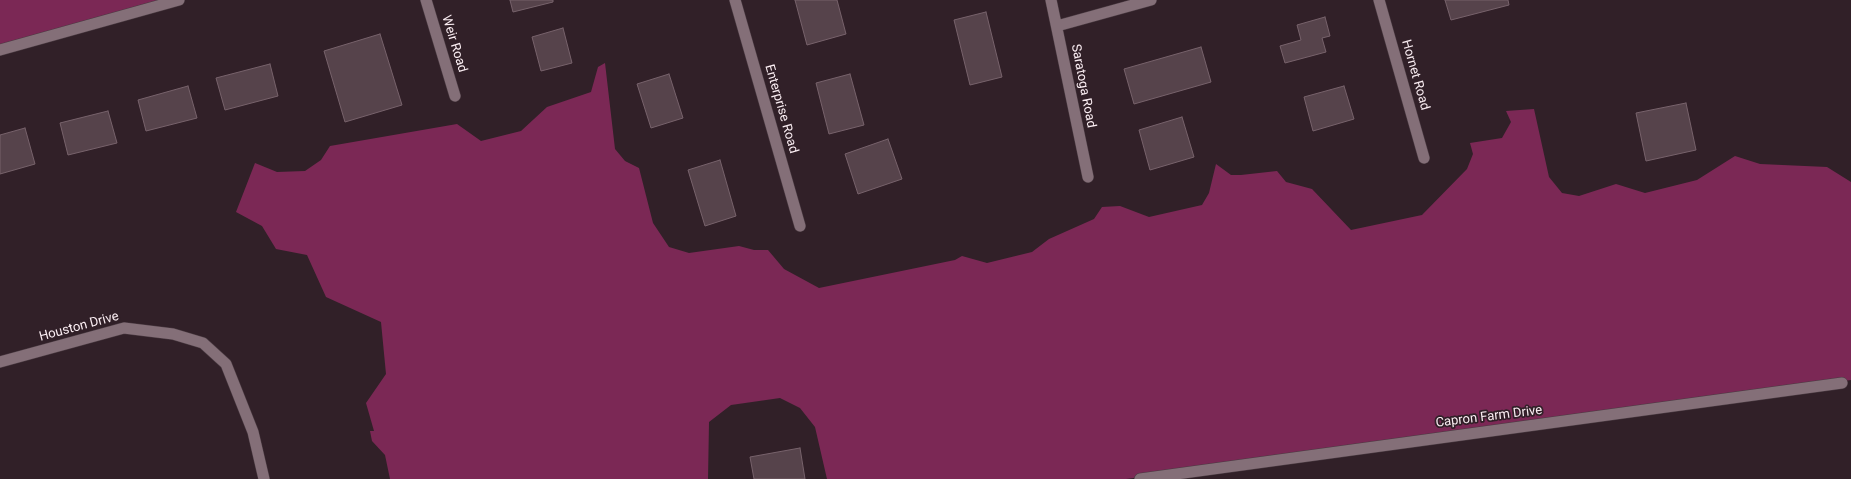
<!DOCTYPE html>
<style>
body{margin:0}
canvas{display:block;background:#312028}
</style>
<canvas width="1851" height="479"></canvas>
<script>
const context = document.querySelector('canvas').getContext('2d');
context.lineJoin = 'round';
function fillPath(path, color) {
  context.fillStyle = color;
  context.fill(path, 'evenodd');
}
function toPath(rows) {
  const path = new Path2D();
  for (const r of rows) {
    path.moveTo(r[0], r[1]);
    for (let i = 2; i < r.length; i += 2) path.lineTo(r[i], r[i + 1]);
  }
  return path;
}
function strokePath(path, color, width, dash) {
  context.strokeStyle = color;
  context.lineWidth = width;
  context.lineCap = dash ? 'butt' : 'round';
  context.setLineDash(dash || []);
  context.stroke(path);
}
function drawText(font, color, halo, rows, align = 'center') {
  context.font = font + ' Roboto,sans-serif';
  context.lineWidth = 3.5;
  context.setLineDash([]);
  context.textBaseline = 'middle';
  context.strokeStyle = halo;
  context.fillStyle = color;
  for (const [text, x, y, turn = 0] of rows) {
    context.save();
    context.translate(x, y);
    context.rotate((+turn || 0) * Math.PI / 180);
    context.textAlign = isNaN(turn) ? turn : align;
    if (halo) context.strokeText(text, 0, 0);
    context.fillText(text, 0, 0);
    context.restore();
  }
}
const green = toPath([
 [0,0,167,0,0,47],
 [605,63,615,149,625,161,639,168,653,223,669,247,689,253,739,246,754,250,768,250,784,269,819,288,955,260,962,256,987,263,1032,252,1049,239,1094,219,1102,207,1120,206,1149,217,1202,205,1209,193,1216,164,1231,175,1241,175,1277,171,1286,182,1312,189,1351,230,1422,215,1467,169,1473,154,1470,143,1502,138,1511,122,1506,111,1534,109,1549,177,1562,193,1579,196,1616,184,1645,193,1697,180,1735,156,1760,164,1827,167,1851,182,1851,380,1126,479,827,479,815,427,800,408,780,398,731,405,709,422,708,479,390,479,385,455,372,441,370,431,374,431,366,403,386,374,381,322,326,297,307,255,276,249,262,226,236,212,255,163,277,172,305,171,321,160,330,146,457,124,481,141,521,131,547,107,591,92,598,67]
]);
const building = toPath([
 [510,0,553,0,553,2,513,12,510,0],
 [795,0,837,0,846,34,807,45,795,0],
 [1445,0,1508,0,1509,5,1451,20,1445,0],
 [986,12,1002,77,970,85,954,20,986,12],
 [1325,17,1330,36,1322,38,1326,52,1285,63,1280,46,1301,40,1297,25,1325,17],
 [563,28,572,63,541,71,532,37,563,28],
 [380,34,402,105,345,122,324,51,380,34],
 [1201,47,1211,82,1134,104,1124,69,1201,47],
 [270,64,278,96,225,110,216,78,270,64],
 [669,74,683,118,651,128,637,84,669,74],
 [850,74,864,125,829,134,816,83,850,74],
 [188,86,197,118,146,131,138,100,188,86],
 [1344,86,1354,119,1313,131,1304,97,1344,86],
 [1686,103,1696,150,1646,161,1636,113,1686,103],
 [108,111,117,143,68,155,60,123,108,111],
 [1182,117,1194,157,1150,170,1139,130,1182,117],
 [25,128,35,164,0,174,0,135,25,128],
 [888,139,902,179,858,194,845,154,888,139],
 [720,160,736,216,705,226,688,170,720,160],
 [800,448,805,479,754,479,750,457,800,448]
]);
const minor = toPath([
 [426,0,455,96],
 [735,0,800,226],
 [1051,0,1088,177],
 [1379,0,1424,158],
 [1057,26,1151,0],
 [0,50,179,0],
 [0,362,124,328,173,334,203,343,226,364,253,432,264,479],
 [1140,479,1842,383]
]);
const streetNames = [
 ["Weir Road",454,44,73],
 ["Hornet Road",1415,75,74],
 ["Saratoga Road",1083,86,79],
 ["Enterprise Road",781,109,74],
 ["Houston Drive",79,327,-15],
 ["Capron Farm Drive",1489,417,-7]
];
fillPath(green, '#7b2855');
fillPath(building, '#56434b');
strokePath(building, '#77626b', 1);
strokePath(minor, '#4a3b42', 12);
strokePath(minor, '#846f78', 11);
drawText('13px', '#faedf2', '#312028', streetNames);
</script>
